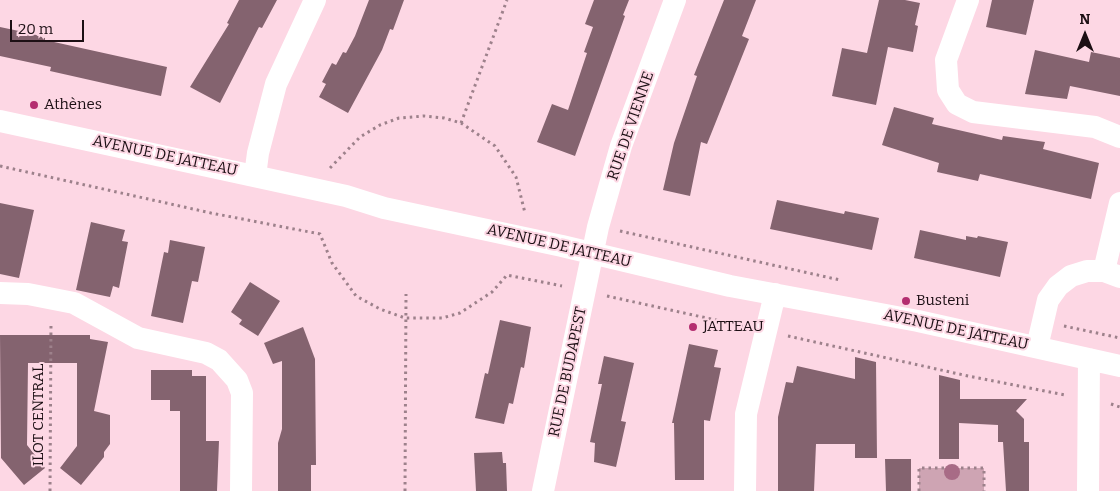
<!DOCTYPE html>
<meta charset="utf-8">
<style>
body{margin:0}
#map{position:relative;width:1120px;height:491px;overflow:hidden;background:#fdd7e4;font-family:Bitter,serif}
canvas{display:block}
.north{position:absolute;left:1060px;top:10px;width:50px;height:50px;-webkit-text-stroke:4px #fdd7e4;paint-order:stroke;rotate:0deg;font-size:14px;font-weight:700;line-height:20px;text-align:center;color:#1c0f14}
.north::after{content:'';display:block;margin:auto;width:18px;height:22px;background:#1c0f14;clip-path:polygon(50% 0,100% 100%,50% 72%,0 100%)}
.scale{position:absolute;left:10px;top:20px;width:74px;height:22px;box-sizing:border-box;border:2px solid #1c0f14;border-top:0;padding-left:6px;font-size:15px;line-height:18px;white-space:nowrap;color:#1c0f14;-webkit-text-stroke:4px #fdd7e4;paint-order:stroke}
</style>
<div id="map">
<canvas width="1120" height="491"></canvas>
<div class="north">N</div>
<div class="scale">20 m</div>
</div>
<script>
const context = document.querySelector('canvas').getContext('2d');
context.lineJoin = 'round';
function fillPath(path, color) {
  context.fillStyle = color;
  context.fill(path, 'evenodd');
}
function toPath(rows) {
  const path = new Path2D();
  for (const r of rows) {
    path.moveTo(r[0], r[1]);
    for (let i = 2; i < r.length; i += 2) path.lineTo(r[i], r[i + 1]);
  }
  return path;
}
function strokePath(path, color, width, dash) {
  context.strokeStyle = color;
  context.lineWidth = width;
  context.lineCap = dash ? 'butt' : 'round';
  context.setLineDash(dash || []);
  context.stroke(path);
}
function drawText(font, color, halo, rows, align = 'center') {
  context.font = font + ' Bitter,serif';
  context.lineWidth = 4;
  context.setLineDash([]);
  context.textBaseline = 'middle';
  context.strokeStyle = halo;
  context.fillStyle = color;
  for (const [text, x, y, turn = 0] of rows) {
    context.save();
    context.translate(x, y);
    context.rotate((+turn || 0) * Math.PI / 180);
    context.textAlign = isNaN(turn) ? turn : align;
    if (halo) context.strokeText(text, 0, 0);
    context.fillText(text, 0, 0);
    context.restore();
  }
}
const green = toPath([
 [919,468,984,468,984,491,919,491]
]);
const building = toPath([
 [239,0,277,0,262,28,259,27,220,103,190,87,229,24,227,23],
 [369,0,404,0,393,30,390,29,382,50,348,113,319,97,326,84,322,82,332,63,336,65,343,52,346,53,355,36],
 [594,0,629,0,623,15,625,16,575,156,537,142,552,104,568,110,587,53,584,52,593,27,585,24],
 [724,0,756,0,742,36,749,39,707,144,701,142,690,196,663,190,674,143,697,76,694,75],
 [879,0,905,0,920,3,915,25,918,26,913,52,888,47,876,105,832,96,842,48,867,53],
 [992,0,1034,0,1026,35,986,27],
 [0,27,33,34,45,38,45,40,167,67,161,96,50,71,51,67,0,56],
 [1035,50,1089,62,1091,52,1120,58,1120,96,1070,86,1067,99,1025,94],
 [894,107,934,118,932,124,1002,140,1003,136,1045,142,1043,149,1099,163,1091,199,980,174,978,181,937,172,939,163,882,145],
 [777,200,844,214,845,211,879,218,872,250,770,229],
 [0,203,34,210,19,278,0,274],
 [91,222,125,230,122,241,128,242,119,288,113,286,110,297,76,290],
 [920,230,966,240,966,236,977,238,978,236,1008,242,1000,277,914,258],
 [170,240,205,247,198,282,192,281,183,323,151,316,164,252,168,253],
 [250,282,280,301,258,336,239,324,242,320,231,312],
 [500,320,531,327,524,368,521,367,513,404,509,403,504,424,475,418,485,373,488,374],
 [303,327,315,359,316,465,311,465,311,491,278,491,278,443,282,429,282,361,273,364,264,343],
 [0,335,90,335,90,339,108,342,94,411,110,415,110,444,104,452,104,457,81,485,60,468,77,446,77,363,28,363,27,445,45,468,24,485,1,458],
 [689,344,718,350,714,367,721,368,710,421,704,420,704,480,675,480,674,423,672,423],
 [604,356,634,363,621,421,626,422,616,467,594,462,595,443,590,442,602,384,598,384],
 [855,357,876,362,877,458,855,458,855,444,816,444,814,491,778,491,778,417,786,382,793,383,797,366,855,379],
 [151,370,192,370,192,376,206,376,206,441,219,441,217,491,180,491,180,411,170,411,170,400,151,400],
 [939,375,960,380,960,399,1027,399,1016,411,1024,419,1024,442,1029,442,1029,491,1006,491,1003,442,998,442,998,425,959,423,959,459,939,459],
 [502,452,503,463,506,463,507,491,476,491,474,453],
 [885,459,911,459,911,491,886,491]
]);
const path = toPath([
 [461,123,507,0],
 [0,166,211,213,320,234,332,263,356,296,380,309,405,318,442,318,460,313,492,292,507,275,562,286],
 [330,168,360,137,380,125,399,118,424,116,444,118,461,123,495,146,516,177,525,213],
 [620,231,840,280],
 [607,296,743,326],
 [1064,326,1120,338],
 [788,336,968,376,1065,395],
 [1111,404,1120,407],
 [50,491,51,322],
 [405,491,406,294],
 [919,491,919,468,984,468,984,491]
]);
const minor = toPath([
 [968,0,946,60,948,90,957,104,973,112,1095,127,1120,137],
 [0,121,346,196,384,208,562,246,730,286,918,321,1120,366],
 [255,176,258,153,276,84,315,0],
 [1104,271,1120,203],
 [0,293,28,294,74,303,138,338,206,353,219,360,237,380,242,393,241,491],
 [1037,347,1048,300,1058,286,1071,276,1087,271,1104,271,1120,277],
 [543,491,598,227,621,146,675,0],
 [745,491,746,414,775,294],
 [1088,491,1089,359]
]);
const trees = [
 [952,472]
];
const markers = [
 [34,105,5,"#b42e70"],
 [906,301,5,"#b42e70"],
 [693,327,5,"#b42e70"]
];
const poiNames = [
 ["Athènes",44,105],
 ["Busteni",916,301],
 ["JATTEAU",703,327]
];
const streetNames = [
 ["RUE DE VIENNE",631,126,-71],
 ["AVENUE DE JATTEAU",165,156,12],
 ["AVENUE DE JATTEAU",559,246,13],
 ["AVENUE DE JATTEAU",956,330,12],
 ["RUE DE BUDAPEST",568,372,-78],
 ["ILOT CENTRAL",39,415,-90]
];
fillPath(green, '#cea4b3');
fillPath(building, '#84636f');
strokePath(path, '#9d818b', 3, [2.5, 4]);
strokePath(minor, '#fff', 22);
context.fillStyle = '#a86b86';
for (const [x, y] of trees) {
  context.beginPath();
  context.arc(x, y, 8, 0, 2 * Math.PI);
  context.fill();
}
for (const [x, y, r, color] of markers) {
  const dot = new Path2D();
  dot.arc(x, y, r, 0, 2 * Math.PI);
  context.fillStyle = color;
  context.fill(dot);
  strokePath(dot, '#fdd7e4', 2);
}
drawText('15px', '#1c0f14', '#fdd7e4', poiNames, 'left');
drawText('15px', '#1c0f14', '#fdd7e4', streetNames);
</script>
